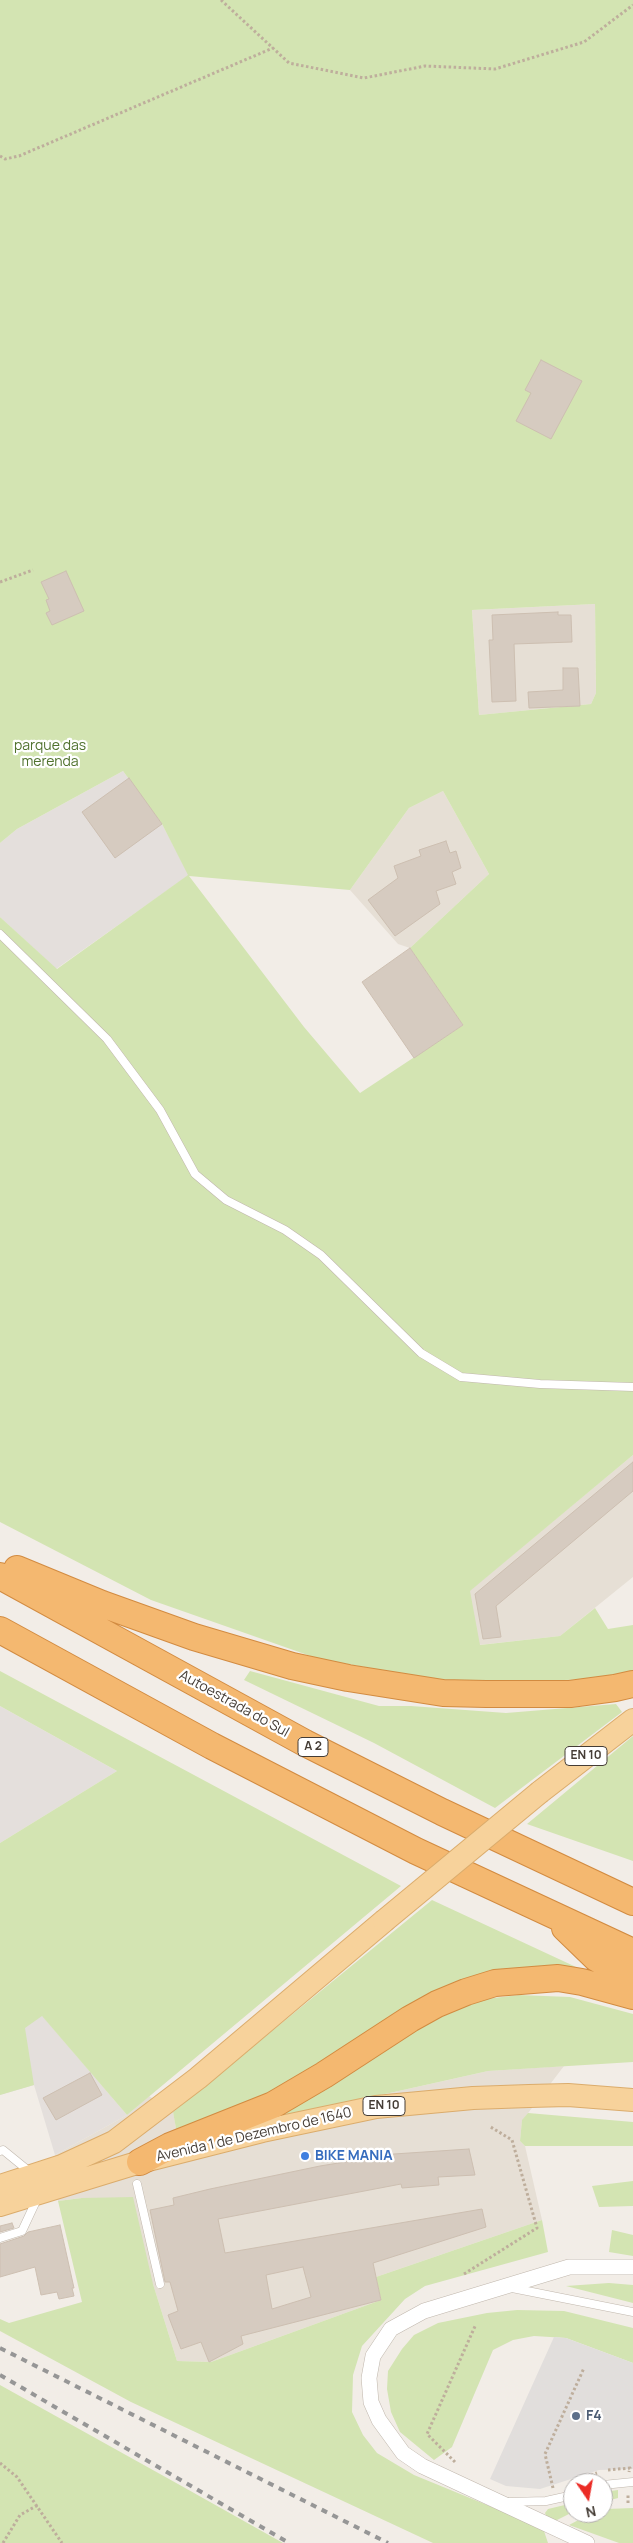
<!DOCTYPE html>
<style>
body{margin:0}
#map{position:relative;width:633px;height:2543px;overflow:hidden;background:#f2ede7;font-family:Manrope,sans-serif}
canvas{display:block}
.north{position:absolute;left:563px;top:2473px;width:50px;height:50px;box-sizing:border-box;background:#fff;border:1px solid #b5b1af;border-radius:50%;rotate:168deg;font-size:14px;font-weight:700;line-height:20px;text-align:center;color:#453d36}
.north::after{content:'';display:block;margin:auto;width:18px;height:22px;background:#eb2b25;clip-path:polygon(50% 0,100% 100%,50% 72%,0 100%)}
</style>
<div id="map">
<canvas width="633" height="2543"></canvas>
<div class="north">N</div>
</div>
<script>
const context = document.querySelector('canvas').getContext('2d');
context.lineJoin = 'round';
function fillPath(path, color) {
  context.fillStyle = color;
  context.fill(path, 'evenodd');
}
function toPath(rows) {
  const path = new Path2D();
  for (const r of rows) {
    path.moveTo(r[0], r[1]);
    for (let i = 2; i < r.length; i += 2) path.lineTo(r[i], r[i + 1]);
  }
  return path;
}
function strokePath(path, color, width, dash) {
  context.strokeStyle = color;
  context.lineWidth = width;
  context.lineCap = dash ? 'butt' : 'round';
  context.setLineDash(dash || []);
  context.stroke(path);
}
function drawText(font, color, halo, rows, align = 'center') {
  context.font = font + ' Manrope,sans-serif';
  context.lineWidth = 4.5;
  context.setLineDash([]);
  context.textBaseline = 'middle';
  context.strokeStyle = halo;
  context.fillStyle = color;
  for (const [text, x, y, turn = 0] of rows) {
    context.save();
    context.translate(x, y);
    context.rotate((+turn || 0) * Math.PI / 180);
    context.textAlign = isNaN(turn) ? turn : align;
    if (halo) context.strokeText(text, 0, 0);
    context.fillText(text, 0, 0);
    context.restore();
  }
}
const residential = toPath([
 [595,604,596,693,591,704,479,715,472,610],
 [443,791,489,874,410,948,398,944,350,890,409,808],
 [633,1455,633,1577,560,1636,479,1645,469,1591],
 [564,2066,522,2121,520,2141,525,2146,542,2220,376,2277,381,2300,211,2362,177,2361,153,2284,82,2198,58,2201,55,2155,127,2115,149,2096,173,2112,177,2133,269,2123,327,2107,488,2071]
]);
const industrial = toPath([
 [123,771,162,824,189,875,56,969,0,917,0,843,17,829],
 [0,1706,117,1771,0,1843],
 [0,1966,127,2115,55,2155,34,2085,0,2095]
]);
const green = toPath([
 [0,0,633,0,633,1455,470,1591,480,1645,560,1636,595,1608,608,1629,633,1625,633,1674,600,1679,455,1683,319,1659,151,1600,0,1522,0,917,57,969,188,875,162,824,123,771,17,829,0,843],
 [595,604,596,693,591,704,479,715,472,610],
 [443,791,489,874,410,948,463,1025,360,1093,304,1027,189,876,350,890,409,808],
 [0,1671,401,1886,127,2115,42,2016,25,2028,34,2085,0,2095,0,1843,117,1771,0,1706],
 [250,1671,379,1706,411,1706,506,1713,616,1704,622,1712,495,1808,374,1743,244,1680],
 [633,1736,633,1861,527,1824,556,1800],
 [432,1900,576,1967,572,1970,511,1969,262,2103,177,2134,173,2112],
 [519,1995,570,1997,633,2014,633,2062,488,2071,327,2107,269,2124,408,2032,455,2008,477,2000],
 [528,2113,633,2122,633,2146,525,2146,520,2141,522,2120],
 [633,2181,633,2206,599,2207,592,2186],
 [133,2197,153,2284,177,2361,211,2362,381,2300,376,2277,542,2220,548,2252,425,2286,405,2299,362,2346,353,2375,352,2412,363,2435,377,2453,414,2475,543,2528,548,2543,433,2543,131,2402,0,2331,0,2319,9,2323,82,2302,58,2201,82,2198],
 [612,2230,633,2235,633,2256,609,2252],
 [609,2283,633,2285,633,2303,566,2286],
 [517,2310,564,2311,633,2328,633,2363,566,2338,534,2336,513,2340,493,2350,452,2447,434,2460,400,2432,391,2412,387,2389,388,2371,402,2349,414,2335,438,2323,487,2313],
 [0,2385,178,2484,283,2543,0,2543],
 [618,2490,618,2498,603,2502,603,2492],
 [573,2503,573,2512,555,2521,547,2518,545,2513,548,2509],
 [633,2508,633,2543,619,2543,569,2525,588,2515,603,2513,607,2509]
]);
const parking = toPath([
 [554,2337,566,2338,633,2363,633,2469,599,2470,540,2489,506,2486,490,2479]
]);
const building = toPath([
 [541,360,582,381,551,439,516,421,531,393,525,390,541,360],
 [66,571,84,611,52,625,46,613,50,611,46,600,49,599,41,582,66,571],
 [558,612,558,615,571,615,572,642,514,644,516,701,492,702,489,640,493,640,492,615,558,612],
 [563,668,578,668,580,706,529,708,528,692,563,690,563,668],
 [129,778,162,824,115,858,82,812,129,778],
 [446,841,450,853,456,851,461,868,452,872,456,884,436,891,440,904,395,936,368,900,398,878,394,866,421,856,419,850,446,841],
 [410,948,463,1025,414,1058,362,982,410,948],
 [633,1462,633,1491,496,1606,501,1637,483,1639,475,1594,633,1462],
 [90,2073,102,2095,56,2120,43,2098,90,2073],
 [469,2149,475,2175,438,2177,439,2185,402,2188,401,2184,218,2219,225,2253,482,2209,486,2227,373,2263,381,2300,241,2336,243,2344,209,2362,201,2342,181,2349,168,2315,178,2311,170,2282,165,2282,150,2210,174,2205,173,2198,210,2189,320,2166,394,2154,469,2149],
 [303,2267,311,2297,272,2309,266,2275,303,2267],
 [12,2223,14,2228,0,2232,0,2226,12,2223],
 [60,2225,74,2288,72,2288,74,2296,59,2299,57,2292,41,2295,35,2267,0,2277,0,2244,24,2236,28,2232,60,2225]
]);
const path = toPath([
 [221,0,289,63,364,78,425,66,495,69,584,42,633,5],
 [0,156,5,159,19,156,273,48],
 [0,582,33,570],
 [464,2274,537,2228,512,2140,489,2126],
 [455,2462,427,2434,476,2324],
 [0,2463,17,2477,62,2543],
 [608,2470,630,2468,629,2472],
 [572,2482,597,2473],
 [553,2488,545,2454,584,2368],
 [628,2503,628,2493],
 [3,2543,20,2515,38,2505]
]);
const service = toPath([
 [0,934,107,1039,160,1110,195,1174,226,1200,285,1230,321,1255,421,1353,461,1377,540,1384,633,1387],
 [0,2151,3,2150,30,2172],
 [137,2184,160,2284],
 [0,2238,22,2231,37,2199],
 [512,2288,633,2312],
 [603,2485,633,2482],
 [508,2502,546,2501,573,2495]
]);
const minor = toPath([
 [587,2543,422,2466,403,2453,379,2420,371,2402,369,2378,373,2356,391,2329,424,2311,569,2267,633,2267]
]);
const primary = toPath([
 [540,1792,633,1720],
 [0,2186,62,2166,114,2142,198,2078,384,1921],
 [0,2205,140,2162,262,2131,376,2107,473,2098,529,2096,568,2095,633,2100]
]);
const motorway = toPath([
 [17,1569,102,1604,194,1637,292,1666,348,1678,443,1693,486,1694,570,1694,615,1688,633,1684],
 [0,1576,305,1743,442,1812,633,1902],
 [0,1630,212,1746,416,1851,633,1952],
 [565,1928,596,1958,633,1979],
 [140,2162,170,2146,273,2105,324,2075,410,2019,437,2004,466,1992,495,1983,558,1978,582,1982,633,1996]
]);
const rail = toPath([
 [0,2348,388,2543],
 [0,2375,289,2543]
]);
const primaryBridge = toPath([
 [384,1921,540,1792]
]);
const markers = [
 [305,2156,5,"#3f7fe0"],
 [576,2416,5,"#5c6f8a"]
];
const shields = [
 [313,1747,30],
 [586,1756,42],
 [384,2106,42]
];
const shieldNames = [
 ["A 2",313,1747],
 ["EN 10",586,1756],
 ["EN 10",384,2106]
];
const parkNames = [
 ["parque das",50,746],
 ["merenda",50,762]
];
const streetNames = [
 ["Autoestrada do Sul",234,1704,29],
 ["Avenida 1 de Dezembro de 1640",254,2135,-13]
];
const shopNames = [
 ["BIKE MANIA",315,2156]
];
const serviceNames = [
 ["F4",586,2416]
];
fillPath(residential, '#e6dfd5');
fillPath(industrial, '#e4dfdc');
fillPath(green, '#d3e4b2');
fillPath(parking, '#e1dedc');
fillPath(building, '#d6cbc0');
strokePath(building, '#cdbfb1', 1);
strokePath(service, '#c0b7ad', 9);
strokePath(minor, '#c0b7ad', 16);
strokePath(primary, '#dbac6c', 24);
strokePath(motorway, '#d28b41', 28);
strokePath(path, '#beae9c', 3, [2.5, 2.5]);
strokePath(service, '#fff', 8);
strokePath(minor, '#fff', 15);
strokePath(primary, '#f7d29b', 22);
strokePath(motorway, '#f4b870', 26);
strokePath(rail, '#969696', 4, [6, 6]);
strokePath(primaryBridge, '#dbac6c', 24, []);
strokePath(primaryBridge, '#f7d29b', 22);
for (const [x, y, r, color] of markers) {
  const dot = new Path2D();
  dot.arc(x, y, r, 0, 2 * Math.PI);
  context.fillStyle = color;
  context.fill(dot);
  strokePath(dot, '#fff', 2);
}
for (const [x, y, w] of shields) {
  const box = new Path2D();
  box.roundRect(x - w / 2, y - 9.5, w, 19, 4);
  context.fillStyle = '#fff';
  context.fill(box);
  strokePath(box, '#453d36', 1);
}
drawText('bold 12px', '#453d36', null, shieldNames);
drawText('14px', '#50722e', '#fff', parkNames);
drawText('14px', '#453d36', '#fff', streetNames);
drawText('bold 14px', '#366cbe', '#fff', shopNames, 'left');
drawText('bold 14px', '#4e5e75', '#fff', serviceNames, 'left');
</script>
